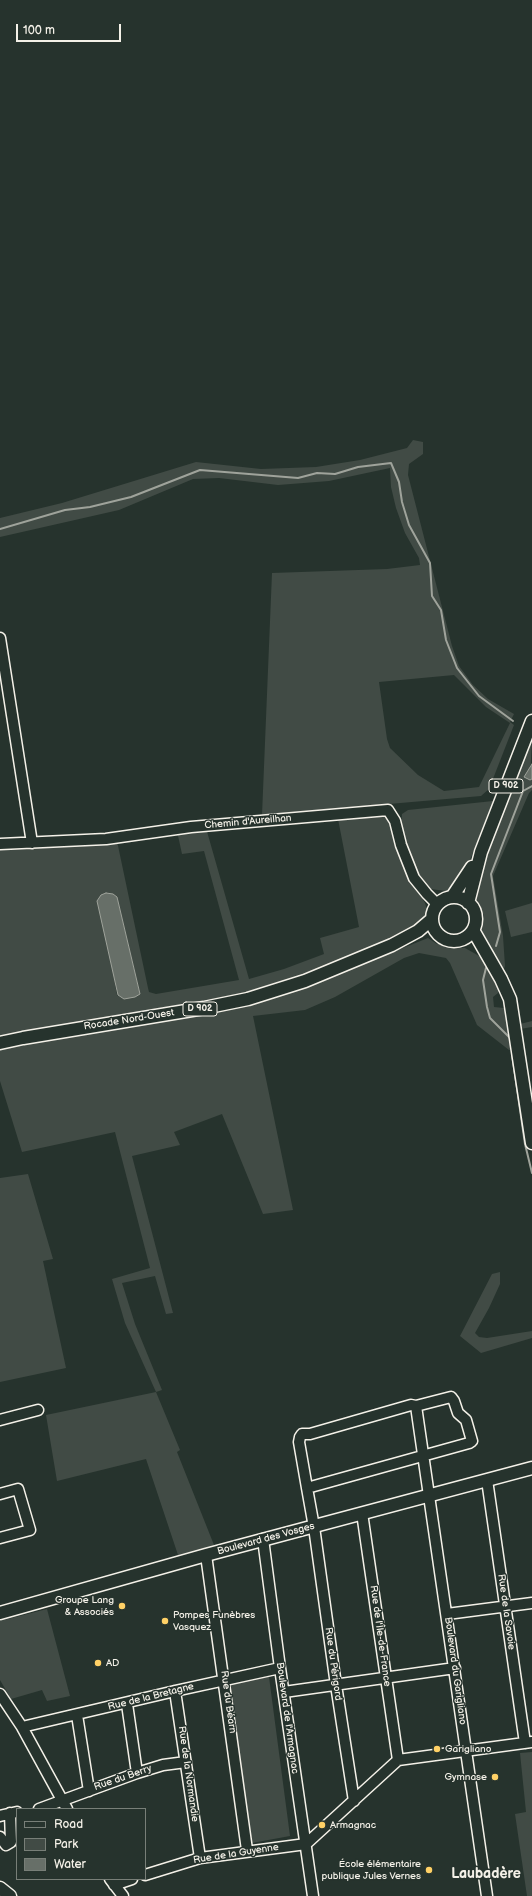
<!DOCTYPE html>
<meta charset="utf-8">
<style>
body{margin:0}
#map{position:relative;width:532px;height:1896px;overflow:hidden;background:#26332d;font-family:"Balsamiq Sans",sans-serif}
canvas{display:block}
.legend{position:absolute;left:16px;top:1808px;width:130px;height:72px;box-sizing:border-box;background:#26332d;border:1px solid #787f78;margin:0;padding:5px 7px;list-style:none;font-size:12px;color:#f4f1e8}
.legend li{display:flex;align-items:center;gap:8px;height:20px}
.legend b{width:20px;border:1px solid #787f78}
.scale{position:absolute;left:16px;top:24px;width:105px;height:18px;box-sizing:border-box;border:2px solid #f4f1e8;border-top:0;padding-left:5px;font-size:12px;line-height:14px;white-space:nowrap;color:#f4f1e8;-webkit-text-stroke:3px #26332d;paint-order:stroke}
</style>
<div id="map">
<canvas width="532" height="1896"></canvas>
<ul class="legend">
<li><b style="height:5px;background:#26332d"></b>Road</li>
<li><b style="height:11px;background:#414b45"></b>Park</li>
<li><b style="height:11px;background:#676f68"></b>Water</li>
</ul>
<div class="scale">100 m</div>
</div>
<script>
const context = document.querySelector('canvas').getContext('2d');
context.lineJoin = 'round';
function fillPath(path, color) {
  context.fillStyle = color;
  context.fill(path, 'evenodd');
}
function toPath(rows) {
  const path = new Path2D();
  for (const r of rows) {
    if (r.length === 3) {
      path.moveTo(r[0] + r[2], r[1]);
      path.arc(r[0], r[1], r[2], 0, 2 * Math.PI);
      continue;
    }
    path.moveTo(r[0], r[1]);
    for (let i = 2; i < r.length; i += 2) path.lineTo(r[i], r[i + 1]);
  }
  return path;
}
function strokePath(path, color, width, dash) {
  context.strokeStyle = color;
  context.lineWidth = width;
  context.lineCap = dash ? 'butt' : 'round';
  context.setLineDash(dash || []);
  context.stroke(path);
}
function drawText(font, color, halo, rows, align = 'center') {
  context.font = font + ' "Balsamiq Sans",sans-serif';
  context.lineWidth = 3;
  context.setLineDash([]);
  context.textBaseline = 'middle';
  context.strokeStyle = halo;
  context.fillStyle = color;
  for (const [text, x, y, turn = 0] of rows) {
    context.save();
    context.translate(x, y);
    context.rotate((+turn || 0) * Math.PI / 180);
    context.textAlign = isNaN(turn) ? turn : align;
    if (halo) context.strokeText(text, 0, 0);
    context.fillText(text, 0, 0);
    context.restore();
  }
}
const green = toPath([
 [413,440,423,442,423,454,409,464,408,475,452,646,459,666,473,685,488,699,514,714,510,722,514,725,489,789,481,796,262,815,272,573,387,569,420,565,419,558,405,533,396,508,391,487,390,468,329,481,278,485,219,478,193,479,119,510,0,537,0,518,62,503,196,462,261,469,316,467,360,460,407,448],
 [454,675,486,707,510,723,479,787,444,791,418,775,390,748,387,739,379,682],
 [532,738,530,780,532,779,532,790,529,793,493,876,503,936,505,966,503,971,501,970,481,929,484,916,475,896,490,842],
 [493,801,470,860,457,884,451,890,445,891,431,889,419,877,408,855,401,825,402,814,408,810],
 [387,814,391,823,399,855,409,877,425,903,427,910,419,927,323,967,240,994,0,1036,0,848,117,841,148,988,149,992,156,994,239,980,204,851,182,854,177,831,206,828,249,979,284,969,324,954,320,938,359,927,338,819],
 [113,894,117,897,140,993,124,999,117,995,115,984],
 [532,903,532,932,511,937,505,911],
 [428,938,437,944,465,948,481,957,491,971,499,989,498,993,493,997,494,1007,504,1008,507,1012,513,1049,509,1050,477,1025,450,963,446,958,419,953,404,958,335,997,305,1010,253,1016,293,1210,263,1214,222,1114,174,1132,180,1145,132,1156,173,1313,166,1314,155,1276,122,1283,135,1324,162,1390,156,1392,180,1450,177,1452,214,1545,178,1555,146,1459,57,1481,46,1415,156,1392,125,1323,112,1279,150,1268,115,1132,22,1152,0,1081,0,1050,67,1036,251,1005,308,986],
 [532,1021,532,1027,520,1029,520,1024],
 [28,1174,53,1259,43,1261,66,1368,0,1382,0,1178],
 [500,1272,500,1284,489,1308,475,1333,479,1337,487,1338,532,1331,532,1338,481,1353,460,1336,492,1274],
 [47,1609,70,1696,47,1701,42,1690,11,1699,0,1680,0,1621],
 [269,1677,290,1836,252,1843,228,1683],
 [532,1752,532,1896,527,1896,515,1814,526,1812,520,1753]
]);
const water = toPath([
 [532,764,532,779,530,780,524,777,532,764],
 [106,893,113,894,117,897,140,994,135,997,124,999,118,995,97,901,101,895,106,893]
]);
const stream = toPath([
 [0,529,65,510,90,507,131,497,200,470,298,478,317,473,335,474,358,467,391,463,399,482,402,502,409,525,430,563,432,596,441,610,446,640,457,668,479,696,513,721],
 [496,946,500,932,491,874,523,791,532,786],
 [486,968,483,980,487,1007,490,1018,510,1038],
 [512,1054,525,1144,532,1173]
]);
const minor = toPath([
 [0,638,32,843],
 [0,844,106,839,191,827,388,810,395,821,401,845,414,878,427,894,437,904],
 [416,1406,487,1896],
 [0,1420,38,1410],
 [487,1480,525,1743],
 [307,1488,469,1443,472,1441,466,1420,458,1413,454,1401,451,1397,416,1406,411,1405,310,1434,302,1434,300,1437,299,1442,307,1488,314,1527,336,1685,354,1801],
 [0,1494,18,1489,30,1530,0,1538],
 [362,1513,398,1760],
 [263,1539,280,1668,313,1896],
 [206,1555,247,1850],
 [447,1614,532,1603],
 [175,1691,200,1858],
 [284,1692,455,1668],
 [0,1694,22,1727,67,1809],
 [127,1704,137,1773],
 [77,1715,89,1791],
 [22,1727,175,1691,280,1668],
 [39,1809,137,1773,163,1765,186,1762],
 [0,1816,17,1812],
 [0,1837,6,1845,11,1842,10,1813],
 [145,1875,200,1858,306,1844,398,1760,532,1742],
 [110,1879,123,1896],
 [114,1885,132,1879]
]);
const major = toPath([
 [454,919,22],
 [452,897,472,867],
 [468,903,481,852,532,721],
 [473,930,501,979,510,999,532,1143],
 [0,1043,23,1038,204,1008,248,999,305,981,392,945,418,931,432,919],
 [0,1613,206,1555,532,1468],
 [0,1888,10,1896]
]);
const markers = [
 [122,1606,4,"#ffd166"],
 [165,1621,4,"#ffd166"],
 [98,1663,4,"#ffd166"],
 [437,1749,4,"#ffd166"],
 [495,1777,4,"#ffd166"],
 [322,1825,4,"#ffd166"],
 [429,1870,4,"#ffd166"]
];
const shields = [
 [506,786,34],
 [200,1009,34]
];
const shieldNames = [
 ["D 902",506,786],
 ["D 902",200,1009]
];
const streetNames = [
 ["Chemin d'Aureilhan",248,822,-5],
 ["Rocade Nord-Ouest",129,1020,-9],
 ["Boulevard des Vosges",266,1539,-15],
 ["Rue de la Savoie",506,1612,82],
 ["Rue de l'Île-de-France",380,1636,82],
 ["Rue du Périgord",333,1664,82],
 ["Boulevard du Garigliano",455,1671,82],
 ["Rue de la Bretagne",151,1697,-14],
 ["Rue du Béarn",228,1702,82],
 ["Boulevard de l'Armagnac",287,1718,82],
 ["Rue de la Normandie",188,1774,82],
 ["Rue du Berry",123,1778,-19],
 ["Rue de la Guyenne",236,1854,-9]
];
const poiNames = [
 ["Groupe Lang",114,1600,"right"],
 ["& Associés",114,1612,"right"],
 ["Pompes Funèbres",173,1615],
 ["Vasquez",173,1627],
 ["AD",106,1663],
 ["Garigliano",445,1749],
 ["Gymnase",487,1777,"right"],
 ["Armagnac",330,1825],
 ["École élémentaire",421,1864,"right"],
 ["publique Jules Vernes",421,1876,"right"]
];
const districtNames = [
 ["Laubadère",486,1874]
];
fillPath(green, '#414b45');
fillPath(water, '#676f68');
strokePath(water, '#9fa39b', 1);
strokePath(stream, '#9fa39b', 2);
strokePath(minor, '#f4f1e8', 13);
strokePath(major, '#f4f1e8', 15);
strokePath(minor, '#26332d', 10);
strokePath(major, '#26332d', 12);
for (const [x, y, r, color] of markers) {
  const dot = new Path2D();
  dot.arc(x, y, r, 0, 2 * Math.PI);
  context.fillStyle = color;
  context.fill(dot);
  strokePath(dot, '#26332d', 1.5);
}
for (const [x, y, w] of shields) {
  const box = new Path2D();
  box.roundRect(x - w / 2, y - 7, w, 14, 3);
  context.fillStyle = '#26332d';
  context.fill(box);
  strokePath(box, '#f4f1e8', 1);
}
drawText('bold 9px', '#f4f1e8', null, shieldNames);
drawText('10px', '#f4f1e8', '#26332d', streetNames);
drawText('10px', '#f4f1e8', '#26332d', poiNames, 'left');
drawText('bold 14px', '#f4f1e8', '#26332d', districtNames);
</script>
